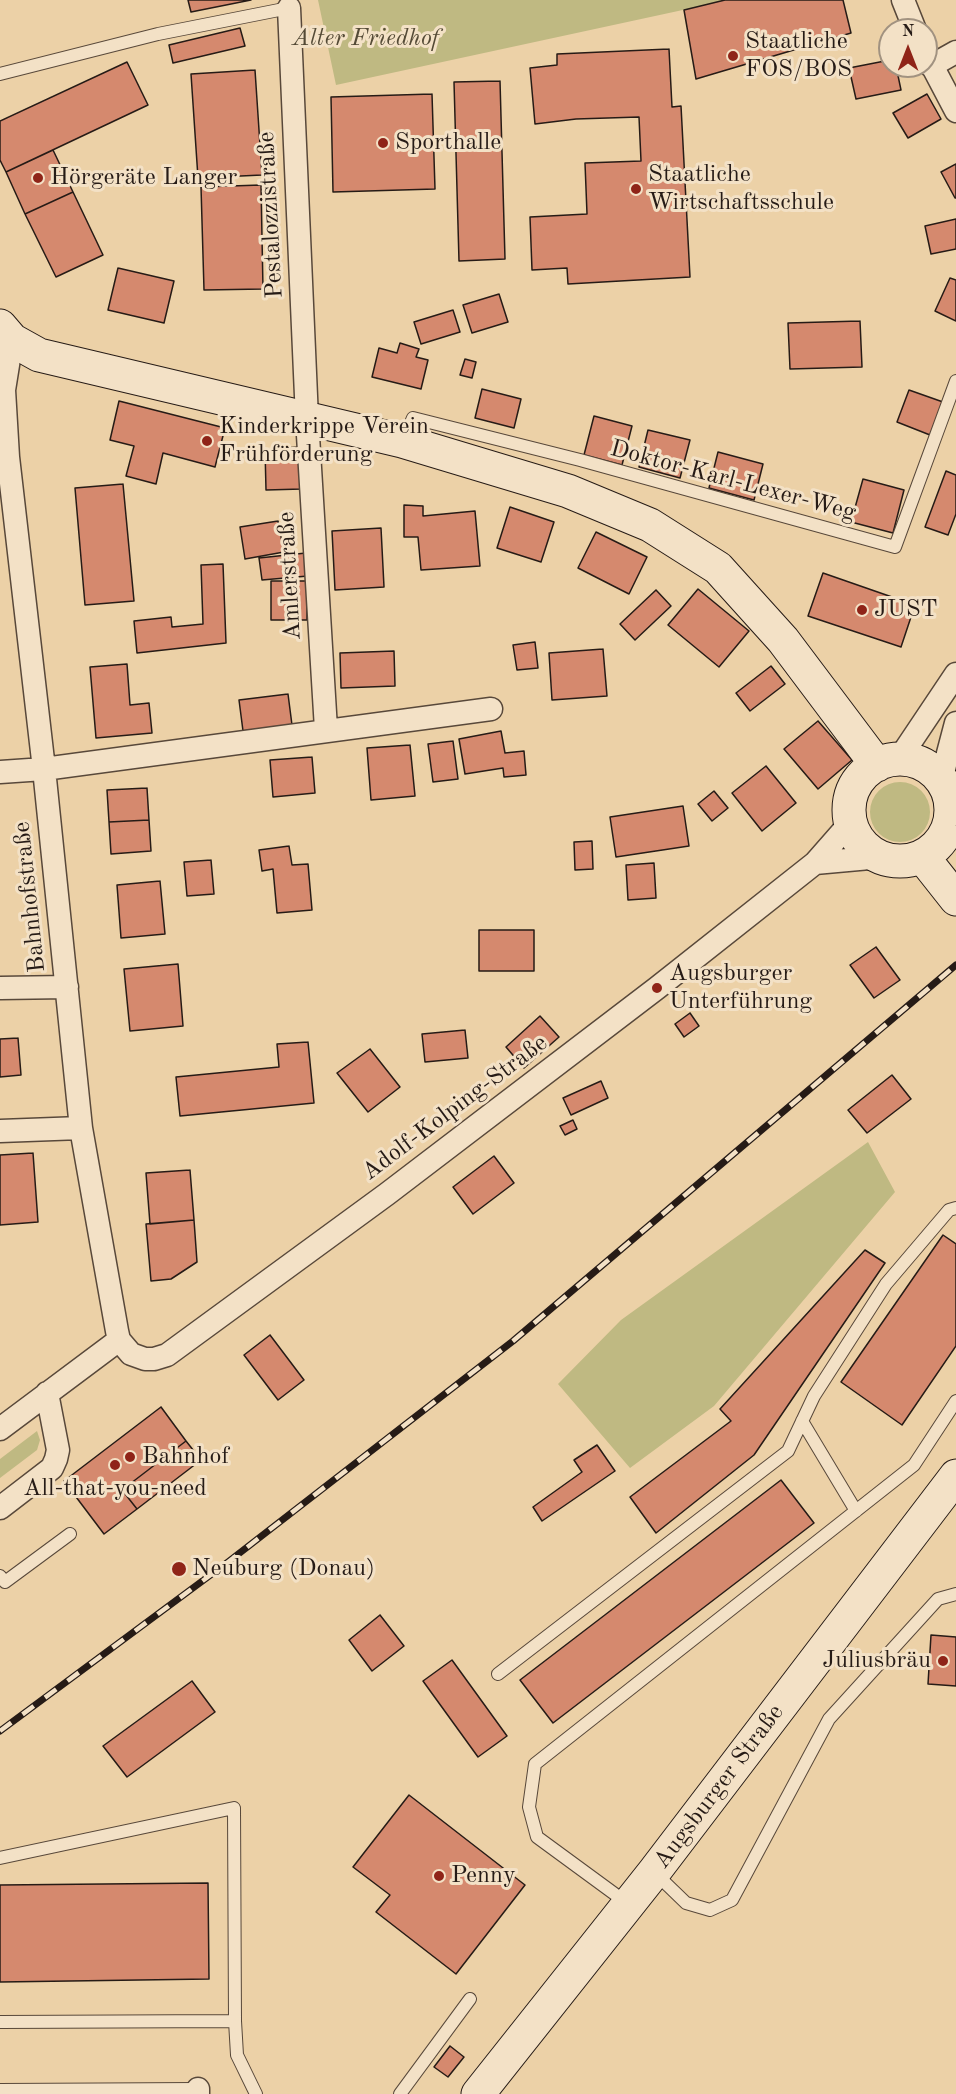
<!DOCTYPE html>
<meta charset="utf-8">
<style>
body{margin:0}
#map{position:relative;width:956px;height:2094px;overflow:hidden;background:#ecd1a7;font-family:"Old Standard TT",serif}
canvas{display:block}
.north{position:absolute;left:878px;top:18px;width:60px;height:60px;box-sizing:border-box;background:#f3e1c6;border:2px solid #a19280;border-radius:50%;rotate:0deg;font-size:16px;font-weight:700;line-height:24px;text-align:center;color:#261b16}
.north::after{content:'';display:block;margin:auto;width:21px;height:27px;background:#8f2418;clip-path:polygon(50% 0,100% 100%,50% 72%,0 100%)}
</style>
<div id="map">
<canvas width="956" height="2094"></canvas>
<div class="north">N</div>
</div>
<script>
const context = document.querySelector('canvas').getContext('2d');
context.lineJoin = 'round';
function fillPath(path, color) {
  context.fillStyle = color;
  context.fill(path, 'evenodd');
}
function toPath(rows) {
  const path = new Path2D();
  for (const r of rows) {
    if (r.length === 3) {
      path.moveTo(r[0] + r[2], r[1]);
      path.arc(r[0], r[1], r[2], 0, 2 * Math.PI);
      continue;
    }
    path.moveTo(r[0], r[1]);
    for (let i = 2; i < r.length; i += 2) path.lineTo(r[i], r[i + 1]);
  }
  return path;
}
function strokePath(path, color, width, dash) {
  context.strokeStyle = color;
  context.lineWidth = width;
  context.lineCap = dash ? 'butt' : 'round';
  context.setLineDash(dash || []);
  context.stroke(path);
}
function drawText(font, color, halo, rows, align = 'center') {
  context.font = font + ' "Old Standard TT",serif';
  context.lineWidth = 6;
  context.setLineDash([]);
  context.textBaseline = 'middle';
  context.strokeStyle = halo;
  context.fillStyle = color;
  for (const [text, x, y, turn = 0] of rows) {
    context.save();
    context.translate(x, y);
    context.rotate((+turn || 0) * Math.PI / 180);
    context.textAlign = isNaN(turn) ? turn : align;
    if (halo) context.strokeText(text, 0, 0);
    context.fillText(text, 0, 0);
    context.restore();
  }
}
const green = toPath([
 [318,0,729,0,336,85],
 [900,812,30],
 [868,1142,895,1192,714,1406,630,1468,558,1384,621,1320],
 [37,1431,40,1440,37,1450,0,1478,0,1459]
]);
const building = toPath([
 [188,0,251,0,191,12,188,0],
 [725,0,843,0,851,33,696,79,684,10,725,0],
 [240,28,245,46,173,63,169,45,240,28],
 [669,49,672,107,681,106,690,277,568,284,567,268,532,270,530,217,587,214,585,163,641,161,639,117,576,119,535,124,530,68,557,65,557,54,669,49],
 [890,60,890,66,896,66,901,90,856,99,849,68,890,60],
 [127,62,148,105,6,172,0,160,0,121,127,62],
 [255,70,262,175,198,178,191,74,255,70],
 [500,81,505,259,459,261,454,82,500,81],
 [432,94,435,189,333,192,331,97,432,94],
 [927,94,941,119,908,138,893,113,927,94],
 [53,150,73,192,25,214,6,172,53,150],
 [956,164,956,198,955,198,941,172,956,164],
 [261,185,263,289,204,290,201,187,261,185],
 [73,192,103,255,56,277,25,214,73,192],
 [956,219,956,249,931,254,925,226,956,219],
 [118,268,174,281,164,323,108,310,118,268],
 [950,278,956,280,956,321,935,311,950,278],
 [499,294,508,322,472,333,463,305,499,294],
 [453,310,460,332,421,344,414,322,453,310],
 [860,321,862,367,790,369,788,323,860,321],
 [400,343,419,349,416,357,428,360,421,389,372,377,379,348,397,353,400,343],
 [465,359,476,362,472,378,460,375,465,359],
 [482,389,521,399,514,428,475,418,482,389],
 [909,390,943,402,930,435,897,422,909,390],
 [119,401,225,428,215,467,163,453,156,484,126,476,134,446,110,440,119,401],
 [594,416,632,426,622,465,584,455,594,416],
 [648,430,690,440,680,478,639,467,648,430],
 [301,447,302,489,266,490,265,449,301,447],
 [718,452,763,464,754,500,709,488,718,452],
 [946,471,956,475,956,514,948,535,925,527,946,471],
 [863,479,904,490,893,533,851,522,863,479],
 [123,484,134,601,85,605,75,488,123,484],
 [404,505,423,506,423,516,475,511,480,566,421,570,418,537,404,537,404,505],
 [510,507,554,522,541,562,497,548,510,507],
 [278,521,284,552,245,559,240,527,278,521],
 [381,528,384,587,335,590,332,531,381,528],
 [596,532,647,557,629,594,578,568,596,532],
 [306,553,308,576,262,580,259,558,306,553],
 [223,564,226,643,137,653,134,621,171,617,172,627,203,624,201,565,223,564],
 [823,573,915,605,901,647,808,616,823,573],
 [271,581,307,581,307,620,271,620,271,581],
 [698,589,749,631,719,667,668,625,698,589],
 [656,590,671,606,635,640,620,624,656,590],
 [535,642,538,668,517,670,513,645,535,642],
 [603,649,607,696,552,700,549,653,603,649],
 [394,651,395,686,341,688,340,653,394,651],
 [127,664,130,705,149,703,152,733,96,738,90,667,127,664],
 [771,666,785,684,750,711,736,693,771,666],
 [288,694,292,725,243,731,239,700,288,694],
 [818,721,852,760,818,789,784,749,818,721],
 [501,731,505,753,524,751,526,775,504,777,503,768,465,774,459,739,501,731],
 [453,741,458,779,433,782,428,744,453,741],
 [410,745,415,796,371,800,367,748,410,745],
 [312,757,315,793,273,797,270,760,312,757],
 [766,766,796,803,762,831,732,793,766,766],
 [147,788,149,820,109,822,107,790,147,788],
 [714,791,728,808,712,821,698,804,714,791],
 [683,806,689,846,616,857,610,817,683,806],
 [149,820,151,851,111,854,109,822,149,820],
 [592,841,593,869,575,870,574,842,592,841],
 [289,846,292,865,308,864,312,910,277,913,273,869,262,871,259,850,289,846],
 [211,860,214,894,187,896,184,862,211,860],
 [654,863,656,898,628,900,626,865,654,863],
 [160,881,165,934,121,938,117,885,160,881],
 [479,930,534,930,534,971,479,971,479,930],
 [876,947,900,980,874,998,850,965,876,947],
 [178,964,183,1026,130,1031,124,969,178,964],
 [690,1013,699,1026,684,1037,675,1024,690,1013],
 [540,1016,559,1037,524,1068,506,1047,540,1016],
 [465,1030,468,1058,425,1062,422,1034,465,1030],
 [18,1038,21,1075,0,1077,0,1039,18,1038],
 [308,1042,314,1103,180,1116,176,1077,279,1067,277,1044,308,1042],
 [370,1049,400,1087,368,1112,337,1073,370,1049],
 [892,1075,911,1099,867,1133,848,1110,892,1075],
 [601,1081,608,1098,571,1115,563,1098,601,1081],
 [573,1120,577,1129,565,1135,560,1126,573,1120],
 [33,1153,38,1222,0,1225,0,1155,33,1153],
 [494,1156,514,1183,473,1214,453,1187,494,1156],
 [190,1170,194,1220,150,1224,146,1173,190,1170],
 [194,1220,197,1262,171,1279,151,1281,146,1224,194,1220],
 [943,1235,956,1244,956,1346,902,1425,841,1382,943,1235],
 [865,1250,885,1263,754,1455,656,1533,630,1497,731,1421,720,1409,865,1250],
 [270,1335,304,1380,278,1400,244,1355,270,1335],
 [161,1407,186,1441,122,1490,137,1509,104,1534,64,1481,161,1407],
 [186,1441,201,1460,137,1509,122,1490,186,1441],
 [597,1445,615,1471,542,1521,533,1507,582,1472,574,1460,597,1445],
 [781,1480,814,1523,553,1723,520,1680,781,1480],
 [380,1615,404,1646,372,1671,349,1640,380,1615],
 [931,1635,956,1637,956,1686,928,1684,931,1635],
 [452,1660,507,1736,478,1757,423,1681,452,1660],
 [192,1681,215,1712,127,1777,103,1746,192,1681],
 [409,1795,525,1885,456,1974,376,1912,390,1895,353,1867,409,1795],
 [208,1883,209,1979,0,1982,0,1885,208,1883],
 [450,2046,464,2057,448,2077,434,2067,450,2046]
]);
const lane = toPath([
 [0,74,158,34,289,8],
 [403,441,413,418,580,460,895,547,956,381],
 [802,1421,856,1511],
 [0,1576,5,1582,70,1534],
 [498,1674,788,1451,814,1396,886,1284,949,1210,956,1208],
 [0,1858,234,1808,235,2021,237,2055,256,2094],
 [655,1873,686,1903,710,1910,732,1900,829,1719,938,1599,956,1594],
 [627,1903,537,1837,529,1807,535,1764,914,1465,956,1401],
 [0,2022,235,2021],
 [0,2090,198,2089],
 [400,2094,470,1999]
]);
const street = toPath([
 [903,0,915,30],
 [289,8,307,419,326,729],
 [926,54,956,111],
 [931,66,956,52],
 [0,343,12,340,4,390,8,457,44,769,81,1128,117,1331,119,1340,131,1354,145,1359,154,1359,167,1355,387,1194,657,988,815,863,851,822],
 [899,759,956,674],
 [0,772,44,769,491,709],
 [941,780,956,723],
 [815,863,881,857],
 [0,988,67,987],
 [0,1131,81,1128],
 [0,1429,119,1340],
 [0,1508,52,1468,56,1459,58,1450,47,1393],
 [198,2089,198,2094]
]);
const secondary = toPath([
 [0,326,12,340,39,355,402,441,568,491,650,525,718,568,783,640,877,765],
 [900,810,51],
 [922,856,956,899],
 [478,2094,654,1872,956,1476]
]);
const rail = toPath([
 [0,1731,228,1562,513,1341,956,965]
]);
const markers = [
 [733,56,6,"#8f2418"],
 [383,143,6,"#8f2418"],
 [38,178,6,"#8f2418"],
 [636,189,6,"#8f2418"],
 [207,441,6,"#8f2418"],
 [862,610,6,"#8f2418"],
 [657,988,6,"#8f2418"],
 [130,1457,6,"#8f2418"],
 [115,1465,6,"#8f2418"],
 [179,1569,8,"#8f2418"],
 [943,1661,6,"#8f2418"],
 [439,1876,6,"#8f2418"]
];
const parkNames = [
 ["Alter Friedhof",366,39]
];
const poiNames = [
 ["Staatliche",745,42],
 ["FOS/BOS",745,70],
 ["Sporthalle",395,143],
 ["Staatliche",648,175],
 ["Wirtschaftsschule",648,203],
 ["Hörgeräte Langer",50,178],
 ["Kinderkrippe Verein",219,427],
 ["Frühförderung",219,455],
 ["JUST",874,610],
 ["Augsburger",669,974],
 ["Unterführung",669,1002],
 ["Bahnhof",142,1457],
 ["All-that-you-need",115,1489,"center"],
 ["Neuburg (Donau)",192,1569],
 ["Juliusbräu",931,1661,"right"],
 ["Penny",451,1876]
];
const streetNames = [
 ["Pestalozzistraße",271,215,-93],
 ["Doktor-Karl-Lexer-Weg",733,481,15],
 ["Amlerstraße",290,576,-93],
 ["Bahnhofstraße",30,897,-96],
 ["Adolf-Kolping-Straße",455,1108,-37],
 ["Augsburger Straße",719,1787,-53]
];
fillPath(green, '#bfb982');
fillPath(building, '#d5896e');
strokePath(building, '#261b16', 1.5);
strokePath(lane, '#58483a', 14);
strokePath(street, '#58483a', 25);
strokePath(secondary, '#261b16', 35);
strokePath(lane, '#f3e1c6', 12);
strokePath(street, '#f3e1c6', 22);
strokePath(secondary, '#f3e1c6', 33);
strokePath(rail, '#261b16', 7);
strokePath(rail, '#f3e1c6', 4.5, [14]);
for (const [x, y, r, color] of markers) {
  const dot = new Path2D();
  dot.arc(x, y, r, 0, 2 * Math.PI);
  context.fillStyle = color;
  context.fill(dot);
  strokePath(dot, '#f3e1c6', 2);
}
drawText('italic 24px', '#544a36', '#f3e1c6', parkNames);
drawText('24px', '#261b16', '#f3e1c6', poiNames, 'left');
drawText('24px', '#261b16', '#f3e1c6', streetNames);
</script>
